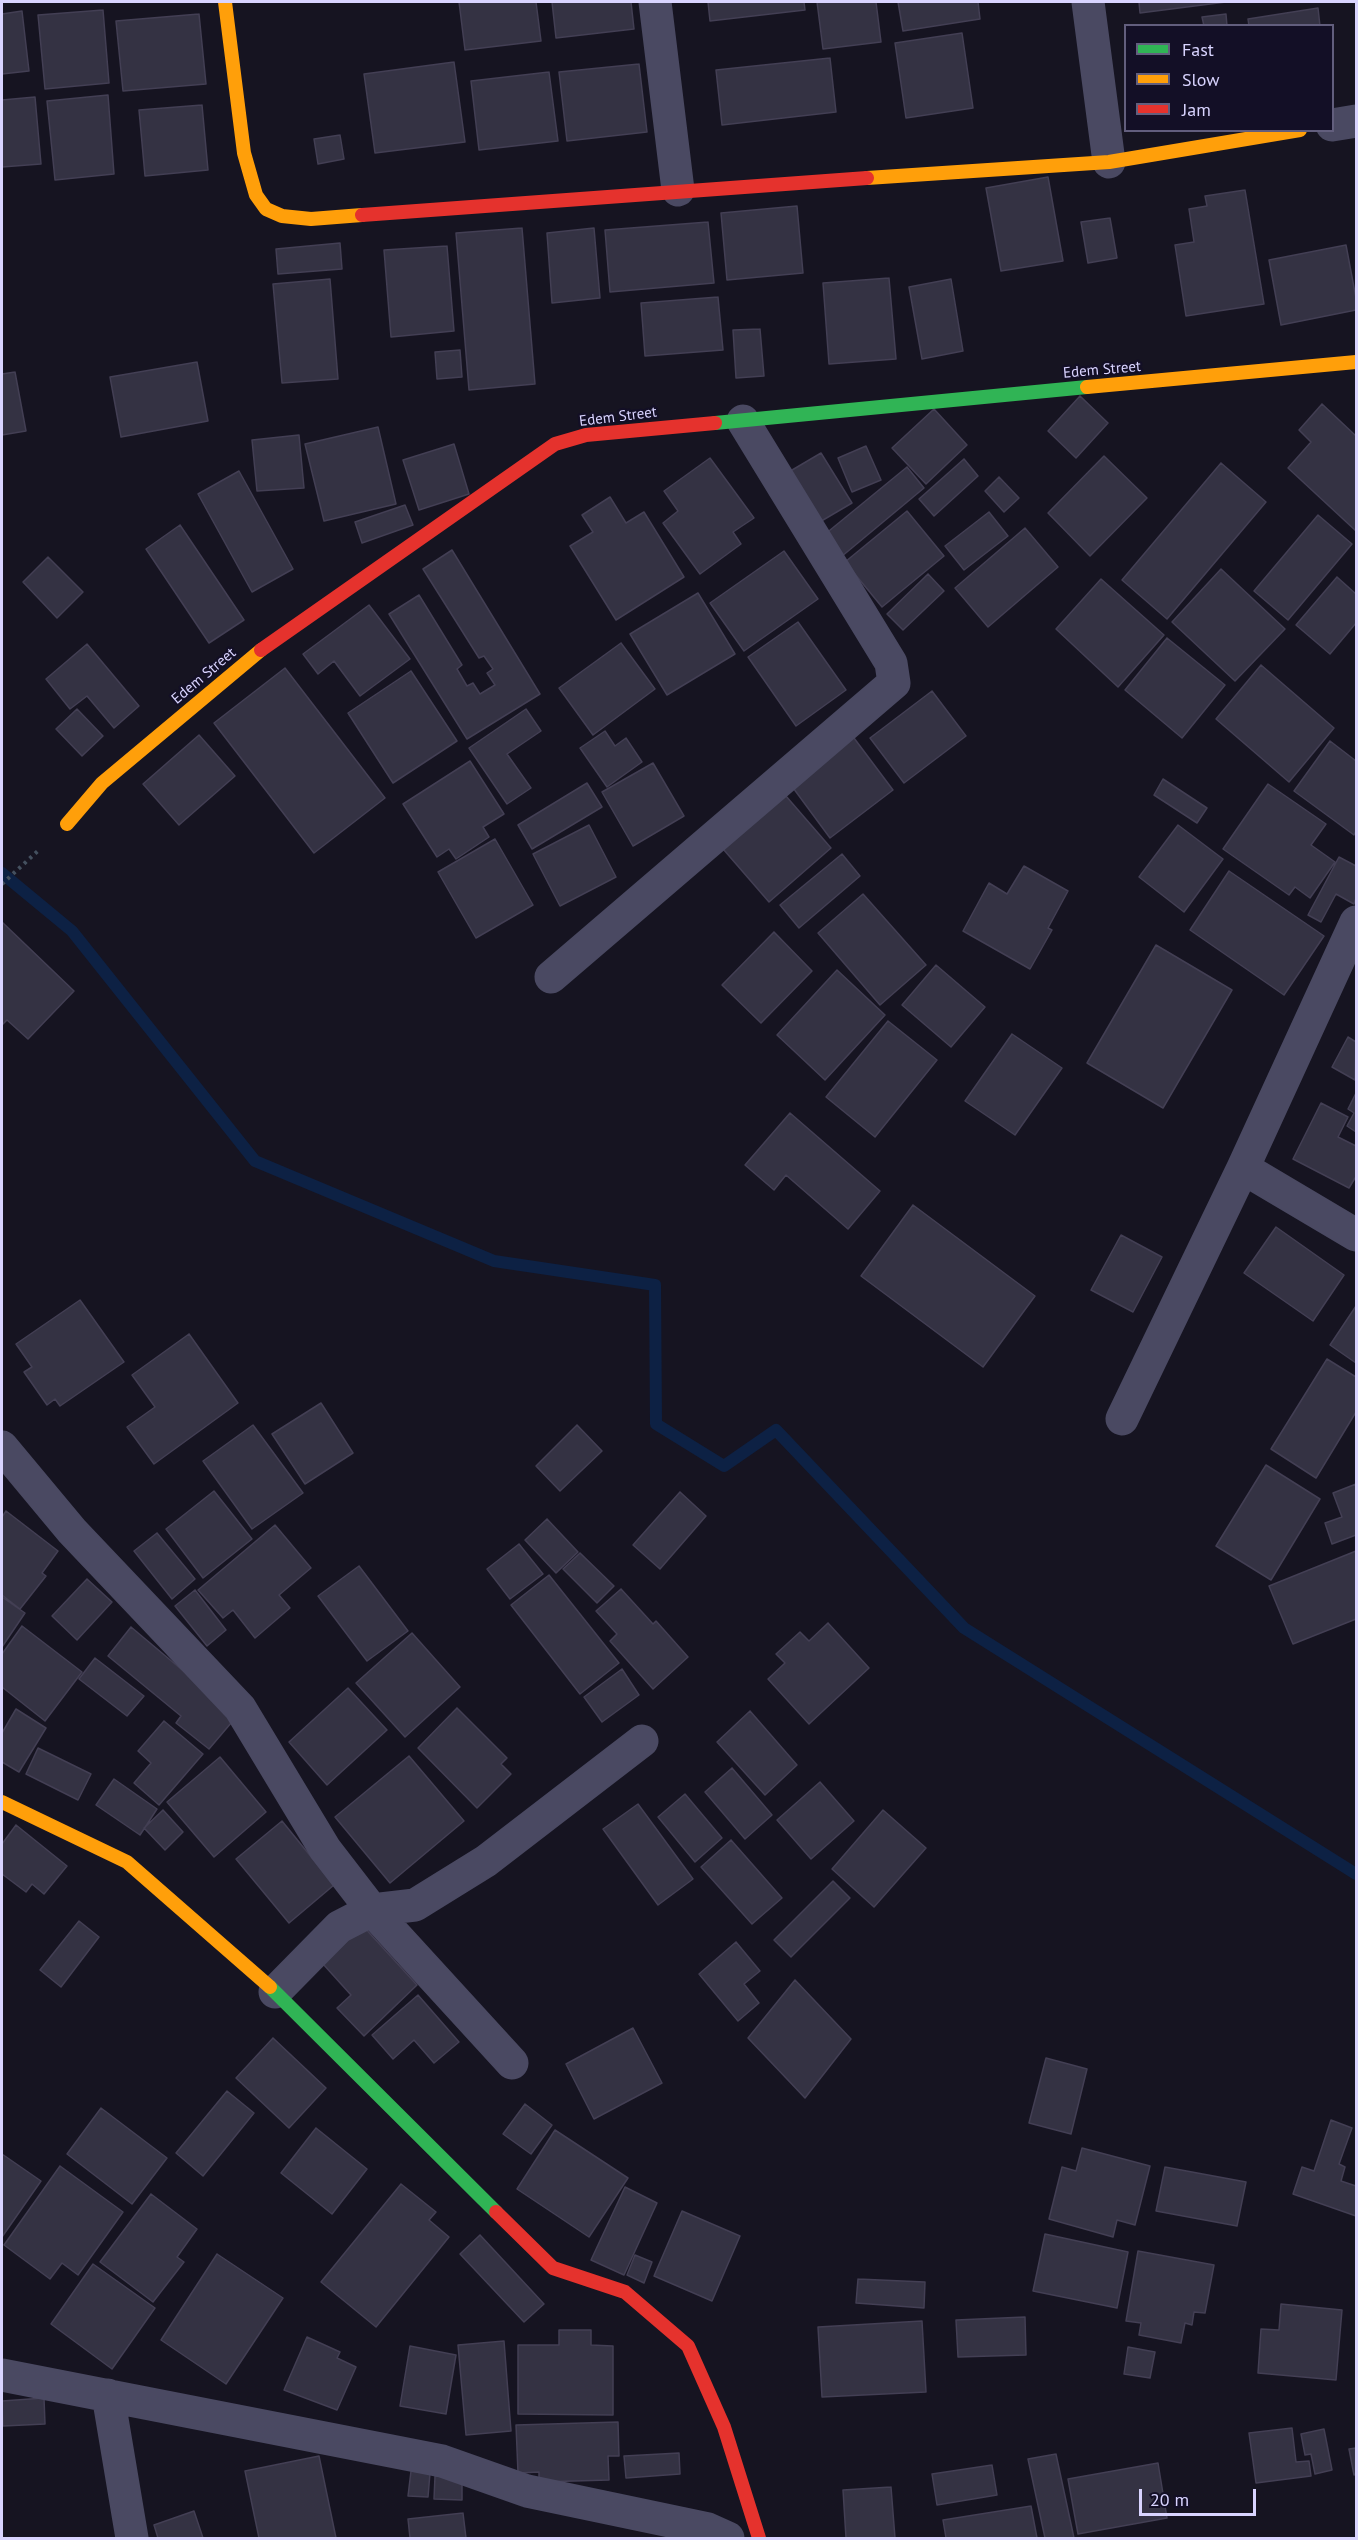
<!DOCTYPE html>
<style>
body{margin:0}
#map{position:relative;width:1358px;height:2540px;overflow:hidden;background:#161421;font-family:"PT Sans",sans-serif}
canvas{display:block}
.frame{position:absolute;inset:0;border:3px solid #d9d4ff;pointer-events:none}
.legend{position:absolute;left:1124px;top:24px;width:210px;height:108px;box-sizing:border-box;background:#130f26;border:2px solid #625e7d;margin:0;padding:8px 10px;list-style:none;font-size:18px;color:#d9d4ff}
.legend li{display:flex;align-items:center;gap:12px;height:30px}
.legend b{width:30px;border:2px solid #625e7d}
.scale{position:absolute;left:1139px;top:2489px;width:117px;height:27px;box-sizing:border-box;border:3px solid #d9d4ff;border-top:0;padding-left:8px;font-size:18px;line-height:21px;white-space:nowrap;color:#d9d4ff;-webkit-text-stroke:4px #130f26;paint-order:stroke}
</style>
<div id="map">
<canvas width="1358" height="2540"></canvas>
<div class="frame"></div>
<ul class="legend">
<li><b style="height:8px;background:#30b455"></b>Fast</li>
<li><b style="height:8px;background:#ff9f0a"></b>Slow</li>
<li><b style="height:8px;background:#e5322d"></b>Jam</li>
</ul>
<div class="scale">20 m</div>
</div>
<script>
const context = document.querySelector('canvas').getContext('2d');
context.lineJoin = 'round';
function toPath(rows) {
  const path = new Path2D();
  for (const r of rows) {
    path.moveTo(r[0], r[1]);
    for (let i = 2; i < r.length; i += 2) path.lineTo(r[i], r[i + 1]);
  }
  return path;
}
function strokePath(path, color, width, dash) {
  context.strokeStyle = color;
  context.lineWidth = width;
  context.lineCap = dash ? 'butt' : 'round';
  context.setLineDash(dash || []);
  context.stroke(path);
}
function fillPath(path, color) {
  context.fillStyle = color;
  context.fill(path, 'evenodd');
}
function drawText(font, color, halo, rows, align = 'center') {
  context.font = font + ' "PT Sans",sans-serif';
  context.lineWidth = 4.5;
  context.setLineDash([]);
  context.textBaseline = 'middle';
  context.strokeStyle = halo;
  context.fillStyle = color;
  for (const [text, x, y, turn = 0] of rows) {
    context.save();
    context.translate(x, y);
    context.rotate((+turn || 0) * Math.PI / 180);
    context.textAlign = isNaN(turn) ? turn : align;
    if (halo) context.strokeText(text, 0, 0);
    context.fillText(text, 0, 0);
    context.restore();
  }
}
const stream = toPath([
 [2,873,72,931,255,1161,494,1261,655,1285,656,1424,724,1466,776,1430,964,1628,1356,1874]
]);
const building = toPath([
 [459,2,536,2,541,41,465,50,459,2],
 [552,2,631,2,634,29,556,38,552,2],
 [708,2,804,2,805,10,710,21,708,2],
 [817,2,876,2,881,42,823,49,817,2],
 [898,2,978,2,980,19,903,31,898,2],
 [1139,2,1226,2,1140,13,1139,2],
 [1318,8,1320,26,1249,26,1248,19,1318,8],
 [103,10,109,83,45,89,38,15,103,10],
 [22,11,29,71,2,74,2,14,22,11],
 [199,14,206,84,123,91,116,21,199,14],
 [1226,14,1227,26,1204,26,1202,17,1226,14],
 [962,33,973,108,906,118,895,43,962,33],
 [830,58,836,112,722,125,716,70,830,58],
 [454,62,465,142,375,153,364,74,454,62],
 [639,64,647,132,567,141,559,72,639,64],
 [549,72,558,141,479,150,471,81,549,72],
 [108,95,114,174,55,180,47,101,108,95],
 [35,97,41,164,2,167,2,100,35,97],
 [202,105,208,170,145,176,139,110,202,105],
 [340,135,344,159,318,164,314,139,340,135],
 [1048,177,1063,261,1001,271,986,188,1048,177],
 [1245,190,1264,304,1186,316,1175,245,1194,242,1189,209,1207,206,1205,196,1245,190],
 [797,206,803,273,727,280,721,213,797,206],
 [1110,218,1117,258,1088,263,1081,222,1110,218],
 [708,222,714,283,610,292,605,230,708,222],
 [522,228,535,384,469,390,456,233,522,228],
 [594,228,600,298,552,303,547,233,594,228],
 [340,243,342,269,278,274,276,249,340,243],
 [1346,245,1356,298,1356,310,1281,325,1269,260,1346,245],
 [447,246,454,331,391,337,384,250,447,246],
 [889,278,896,359,829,364,823,283,889,278],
 [330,279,338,379,282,383,273,284,330,279],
 [951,279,963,351,922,359,909,287,951,279],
 [718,297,723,350,645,356,641,303,718,297],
 [760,329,764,376,736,378,733,330,760,329],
 [460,350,462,377,437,379,435,352,460,350],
 [197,362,208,421,121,437,110,377,197,362],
 [15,372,26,431,2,435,2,374,15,372],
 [1080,396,1108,423,1076,458,1048,431,1080,396],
 [1322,404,1356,436,1356,531,1288,468,1311,442,1299,430,1322,404],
 [934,409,967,445,926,484,892,448,934,409],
 [378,427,396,504,324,521,305,444,378,427],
 [299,435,304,488,257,491,252,440,299,435],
 [454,444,469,494,419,510,403,460,454,444],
 [866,446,881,480,852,492,838,458,866,446],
 [821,453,852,503,818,523,787,473,821,453],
 [1104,456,1147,498,1090,556,1048,513,1104,456],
 [710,458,754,518,733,532,741,544,700,574,663,523,678,511,664,491,710,458],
 [964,459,978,476,934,516,919,499,964,459],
 [1221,463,1266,502,1167,619,1122,580,1221,463],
 [907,467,924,488,841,557,824,535,907,467],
 [239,471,293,569,252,592,198,494,239,471],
 [999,477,1019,498,1004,512,985,491,999,477],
 [610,497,626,523,644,512,684,577,616,620,570,546,593,532,582,515,610,497],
 [405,505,413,525,362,543,355,522,405,505],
 [907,511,944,556,882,607,845,562,907,511],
 [989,512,1008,536,964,570,945,546,989,512],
 [1318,515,1352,544,1288,620,1254,591,1318,515],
 [180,525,244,620,209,643,146,549,180,525],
 [1025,528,1058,567,988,627,955,588,1025,528],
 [452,550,540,694,467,739,389,614,419,595,462,665,457,669,467,686,473,683,480,694,495,685,487,673,493,669,484,656,479,658,423,569,452,550],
 [784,551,818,599,744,651,710,603,784,551],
 [48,557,83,592,57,618,23,582,48,557],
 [1221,569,1285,629,1235,681,1172,622,1221,569],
 [928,574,944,591,903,630,887,614,928,574],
 [1337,577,1356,594,1356,623,1330,654,1296,625,1337,577],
 [1101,579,1164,635,1118,687,1056,629,1101,579],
 [698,593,735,654,667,695,630,634,698,593],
 [369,605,410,659,360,696,334,661,318,674,303,654,369,605],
 [798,622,846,690,796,726,748,657,798,622],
 [1167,638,1225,685,1182,738,1125,690,1167,638],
 [621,643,655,689,593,735,559,688,621,643],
 [87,644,139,706,114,728,87,696,70,709,46,679,87,644],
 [1261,665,1334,728,1289,782,1216,719,1261,665],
 [285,668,385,798,314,853,214,723,285,668],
 [411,671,457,741,393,783,348,713,411,671],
 [932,691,966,736,904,783,870,738,932,691],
 [77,709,103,736,82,756,56,729,77,709],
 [526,709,541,731,507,754,531,788,507,804,469,748,526,709],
 [605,731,615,746,626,738,642,762,607,787,580,748,605,731],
 [851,734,893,790,830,838,788,781,851,734],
 [199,735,235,776,179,825,143,784,199,735],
 [1330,741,1356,761,1356,831,1354,835,1294,791,1330,741],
 [470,761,504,814,483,827,489,837,456,859,449,849,437,857,403,804,470,761],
 [653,763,684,816,633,846,602,792,653,763],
 [1163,779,1207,808,1197,823,1154,795,1163,779],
 [587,783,602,807,532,849,518,825,587,783],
 [1268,784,1326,824,1311,845,1335,862,1310,898,1295,887,1289,895,1223,849,1268,784],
 [779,788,831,848,769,902,717,842,779,788],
 [589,825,616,877,560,906,533,854,589,825],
 [1178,825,1223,859,1184,912,1139,877,1178,825],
 [495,839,533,905,476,938,438,872,495,839],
 [842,854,860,876,799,928,780,905,842,854],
 [1339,857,1356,866,1356,898,1354,904,1336,894,1321,922,1308,915,1339,857],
 [1024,866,1068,891,1048,928,1052,930,1030,969,963,931,989,883,1007,894,1024,866],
 [1229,871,1324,936,1284,995,1190,930,1229,871],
 [863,894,926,965,880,1005,818,933,863,894],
 [2,922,74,991,28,1039,7,1020,2,1025,2,922],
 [774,932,812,971,761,1023,722,985,774,932],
 [1156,945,1232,990,1163,1108,1087,1063,1156,945],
 [936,965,985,1007,951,1047,902,1005,936,965],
 [837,970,885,1015,825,1080,777,1035,837,970],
 [888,1021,937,1060,875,1137,826,1097,888,1021],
 [1012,1034,1062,1068,1015,1135,965,1101,1012,1034],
 [1348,1037,1356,1042,1355,1080,1332,1067,1348,1037],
 [1356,1093,1356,1132,1347,1126,1354,1113,1348,1109,1356,1093],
 [1321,1103,1348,1117,1338,1137,1356,1146,1356,1179,1355,1178,1349,1188,1293,1159,1321,1103],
 [790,1113,880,1191,848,1229,786,1175,774,1190,745,1165,790,1113],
 [913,1205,1035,1296,983,1367,861,1276,913,1205],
 [1276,1227,1344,1275,1313,1321,1244,1273,1276,1227],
 [1121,1235,1162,1257,1133,1312,1091,1290,1121,1235],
 [80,1300,124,1362,60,1406,55,1399,47,1405,24,1372,32,1367,16,1344,80,1300],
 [1356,1306,1356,1363,1330,1345,1356,1306],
 [189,1334,238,1403,154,1464,127,1427,155,1407,132,1375,189,1334],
 [1327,1359,1356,1377,1356,1412,1316,1478,1271,1449,1327,1359],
 [321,1403,353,1453,305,1484,272,1434,321,1403],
 [253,1425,303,1493,252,1529,203,1461,253,1425],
 [577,1425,602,1451,560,1491,536,1466,577,1425],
 [1266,1465,1320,1499,1271,1580,1216,1546,1266,1465],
 [1356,1484,1356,1535,1332,1544,1325,1523,1342,1517,1333,1493,1356,1484],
 [214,1491,252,1539,203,1578,166,1529,214,1491],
 [680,1492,706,1516,660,1569,633,1545,680,1492],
 [6,1511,58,1551,42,1573,46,1576,20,1609,2,1595,2,1517,6,1511],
 [547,1519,578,1552,556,1573,525,1540,547,1519],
 [275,1525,311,1568,279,1595,290,1608,255,1638,233,1610,223,1618,198,1590,275,1525],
 [157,1533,195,1579,172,1599,134,1551,157,1533],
 [519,1544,543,1574,510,1599,487,1569,519,1544],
 [1356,1551,1356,1619,1293,1644,1269,1586,1356,1551],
 [580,1553,614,1586,597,1603,563,1569,580,1553],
 [359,1566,408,1631,367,1661,318,1596,359,1566],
 [549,1575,619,1663,580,1694,511,1605,549,1575],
 [87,1579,112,1602,77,1640,52,1616,87,1579],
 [621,1589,653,1624,656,1621,688,1657,653,1689,610,1641,617,1634,596,1611,621,1589],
 [195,1590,226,1630,207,1646,175,1606,195,1590],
 [2,1597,25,1613,2,1647,2,1597],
 [828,1623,869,1668,809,1724,768,1679,785,1663,776,1654,800,1632,809,1641,828,1623],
 [22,1626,82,1672,45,1721,2,1687,2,1654,22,1626],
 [131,1627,237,1716,209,1749,176,1723,181,1716,108,1656,131,1627],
 [412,1633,460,1687,405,1737,356,1683,412,1633],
 [95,1658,144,1696,127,1716,79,1679,95,1658],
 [622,1669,639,1695,602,1722,584,1697,622,1669],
 [348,1688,387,1730,327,1785,289,1742,348,1688],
 [457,1708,507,1758,501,1764,511,1774,477,1808,418,1748,457,1708],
 [16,1709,46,1728,19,1772,2,1762,2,1733,16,1709],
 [750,1711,797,1765,765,1795,717,1742,750,1711],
 [164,1721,203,1754,159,1805,134,1783,151,1763,138,1751,164,1721],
 [38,1748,91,1774,78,1800,26,1774,38,1748],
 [409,1756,464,1821,390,1883,335,1817,409,1756],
 [220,1757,266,1812,214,1857,167,1802,220,1757],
 [732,1768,772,1815,745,1839,705,1792,732,1768],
 [114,1779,157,1809,140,1835,96,1805,114,1779],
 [820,1782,854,1821,811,1859,777,1820,820,1782],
 [685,1794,722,1838,695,1862,658,1817,685,1794],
 [638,1804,693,1879,658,1905,603,1829,638,1804],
 [163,1810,183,1832,165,1850,144,1828,163,1810],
 [883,1810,926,1848,874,1907,832,1869,883,1810],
 [282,1821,334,1885,289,1923,236,1859,282,1821],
 [16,1825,67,1866,44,1894,32,1884,26,1892,2,1874,2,1844,16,1825],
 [731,1840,782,1898,752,1924,701,1867,731,1840],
 [833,1881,850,1898,791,1957,774,1940,833,1881],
 [79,1921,99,1937,61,1987,40,1970,79,1921],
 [363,1926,417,1985,364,2036,337,2008,351,1995,323,1964,363,1926],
 [736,1942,760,1971,744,1984,759,2003,738,2021,699,1974,736,1942],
 [795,1980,851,2039,805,2098,748,2038,795,1980],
 [418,1995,459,2042,434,2063,414,2040,393,2059,372,2035,418,1995],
 [633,2028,662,2083,594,2119,566,2064,633,2028],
 [273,2038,326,2088,289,2128,236,2078,273,2038],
 [1046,2058,1087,2069,1071,2134,1029,2123,1046,2058],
 [227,2091,254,2113,203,2176,176,2153,227,2091],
 [525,2104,552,2125,531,2154,503,2134,525,2104],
 [101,2108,167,2158,132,2204,67,2154,101,2108],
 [1331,2120,1352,2128,1339,2164,1345,2167,1341,2181,1356,2186,1356,2216,1293,2194,1302,2167,1314,2171,1331,2120],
 [316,2128,367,2169,332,2214,281,2173,316,2128],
 [555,2130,628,2178,589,2237,517,2189,555,2130],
 [1082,2148,1150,2166,1135,2225,1117,2220,1113,2237,1049,2219,1062,2167,1076,2171,1082,2148],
 [2,2154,41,2181,2,2237,2,2154],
 [60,2166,123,2212,78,2275,62,2263,50,2279,4,2245,60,2166],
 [1165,2167,1246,2182,1237,2226,1156,2211,1165,2167],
 [401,2184,436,2212,429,2220,449,2237,376,2327,321,2282,401,2184],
 [625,2187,657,2203,624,2275,591,2260,625,2187],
 [151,2194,197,2229,177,2257,184,2262,153,2302,100,2262,151,2194],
 [682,2211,740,2236,712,2301,654,2276,682,2211],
 [1045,2234,1128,2252,1117,2308,1033,2291,1045,2234],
 [480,2235,544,2304,524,2322,460,2254,480,2235],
 [1138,2251,1214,2265,1205,2313,1194,2312,1192,2325,1185,2323,1181,2343,1139,2335,1141,2323,1126,2321,1138,2251],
 [217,2254,283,2298,226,2384,161,2340,217,2254],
 [635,2255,652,2262,644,2283,627,2275,635,2255],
 [93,2264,155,2308,112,2369,51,2324,93,2264],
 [858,2279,925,2282,924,2308,856,2303,858,2279],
 [1281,2304,1342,2310,1336,2380,1258,2373,1261,2329,1279,2330,1281,2304],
 [1025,2317,1026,2355,958,2357,956,2320,1025,2317],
 [922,2321,926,2392,822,2397,818,2327,922,2321],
 [559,2330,591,2330,591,2345,613,2346,613,2415,518,2414,518,2345,559,2345,559,2330],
 [307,2337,340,2352,337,2358,356,2367,337,2410,284,2390,307,2337],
 [504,2341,511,2431,466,2435,458,2345,504,2341],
 [410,2346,456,2355,446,2414,400,2406,410,2346],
 [1128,2347,1155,2352,1150,2378,1124,2374,1128,2347],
 [44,2398,45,2424,3,2426,2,2401,44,2398],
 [618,2422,619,2456,608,2456,609,2480,539,2482,539,2472,518,2473,516,2425,618,2422],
 [1292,2428,1296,2462,1309,2461,1311,2476,1256,2483,1249,2433,1292,2428],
 [1324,2429,1332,2470,1315,2474,1311,2454,1305,2455,1301,2434,1324,2429],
 [1356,2448,1356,2474,1354,2475,1349,2449,1356,2448],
 [679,2453,680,2474,626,2478,624,2456,679,2453],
 [1056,2454,1074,2538,1045,2538,1028,2459,1056,2454],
 [319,2456,336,2538,259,2538,245,2471,319,2456],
 [1158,2463,1167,2518,1078,2534,1068,2479,1158,2463],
 [992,2465,997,2495,937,2505,932,2474,992,2465],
 [411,2471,430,2473,428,2497,408,2496,411,2471],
 [435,2476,462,2477,462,2500,434,2499,435,2476],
 [891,2487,895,2538,846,2538,843,2490,891,2487],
 [1031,2506,1037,2538,946,2538,943,2520,1031,2506],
 [194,2511,203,2538,158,2538,154,2525,194,2511],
 [463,2513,466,2538,410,2538,408,2519,463,2513]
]);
const path = toPath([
 [2,884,40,849]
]);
const street = toPath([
 [655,2,678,190],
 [1088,2,1109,162],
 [1332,125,1356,121],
 [551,977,894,683,891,663,743,421],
 [1243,1168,1356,1235],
 [1122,1419,1243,1168,1356,922],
 [2,1447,72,1531,240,1708,325,1849,372,1910,512,2063],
 [275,1992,339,1927,372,1910,415,1905,486,1861,642,1741],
 [2,2375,442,2461,527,2491,708,2529,728,2538],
 [108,2395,132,2538]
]);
const fast = toPath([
 [715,423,1087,387],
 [270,1987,496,2212]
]);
const slow = toPath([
 [225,2,244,153,256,195,266,209,282,216,311,219,362,215],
 [867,178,1109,162,1300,130],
 [1087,387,1356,362],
 [67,824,102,783,261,650],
 [2,1802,127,1862,270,1987]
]);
const jam = toPath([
 [362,215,867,178],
 [261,650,555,444,586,435,715,423],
 [496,2212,553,2268,625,2292,688,2346,724,2427,759,2538]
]);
const streetNames = [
 ["Edem Street",1102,370,-5],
 ["Edem Street",618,417,-7],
 ["Edem Street",204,676,-40]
];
strokePath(stream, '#0d2144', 12);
fillPath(building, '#343243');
strokePath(building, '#433f54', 1.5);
strokePath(path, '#44505f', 4, [3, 4.5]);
strokePath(street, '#4a4962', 33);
strokePath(fast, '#30b455', 14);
strokePath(slow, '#ff9f0a', 14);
strokePath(jam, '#e5322d', 14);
drawText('15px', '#d9d4ff', '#130f26', streetNames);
</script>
